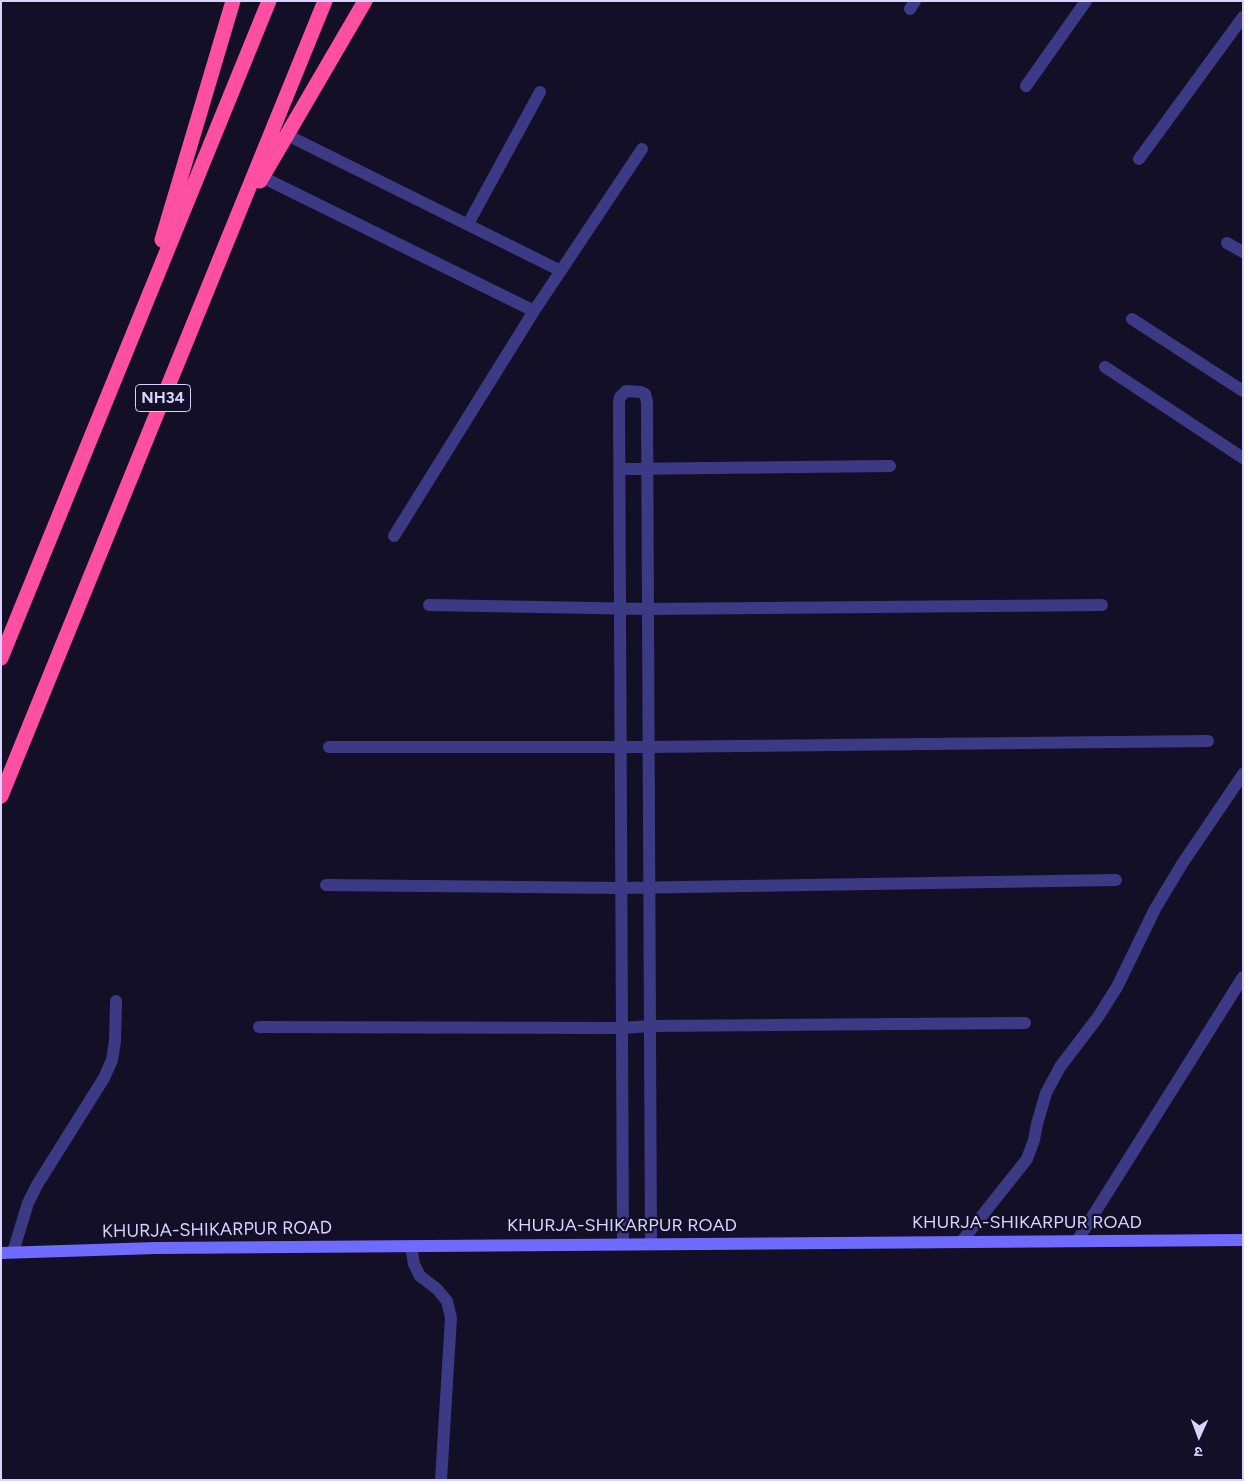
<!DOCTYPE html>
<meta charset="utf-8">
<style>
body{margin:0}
#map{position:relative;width:1244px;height:1481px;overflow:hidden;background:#130f26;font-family:Figtree,"Noto Sans Devanagari",sans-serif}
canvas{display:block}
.frame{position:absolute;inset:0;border:2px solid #d9d4ff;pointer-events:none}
.north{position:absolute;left:1174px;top:1411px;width:50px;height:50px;-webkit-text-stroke:4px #130f26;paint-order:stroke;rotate:182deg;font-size:14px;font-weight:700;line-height:20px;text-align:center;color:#d9d4ff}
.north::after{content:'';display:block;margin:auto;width:18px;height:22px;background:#d9d4ff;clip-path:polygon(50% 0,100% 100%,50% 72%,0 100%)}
</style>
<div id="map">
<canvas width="1244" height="1481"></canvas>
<div class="frame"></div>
<div class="north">उ</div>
</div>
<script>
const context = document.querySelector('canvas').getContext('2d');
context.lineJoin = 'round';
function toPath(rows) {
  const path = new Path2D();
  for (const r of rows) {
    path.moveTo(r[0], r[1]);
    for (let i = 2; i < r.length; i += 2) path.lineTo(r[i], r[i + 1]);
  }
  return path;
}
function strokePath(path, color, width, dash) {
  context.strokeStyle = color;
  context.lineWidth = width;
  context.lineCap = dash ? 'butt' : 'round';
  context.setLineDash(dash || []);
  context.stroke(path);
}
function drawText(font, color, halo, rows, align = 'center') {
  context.font = font + ' Figtree,sans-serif';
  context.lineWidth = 4.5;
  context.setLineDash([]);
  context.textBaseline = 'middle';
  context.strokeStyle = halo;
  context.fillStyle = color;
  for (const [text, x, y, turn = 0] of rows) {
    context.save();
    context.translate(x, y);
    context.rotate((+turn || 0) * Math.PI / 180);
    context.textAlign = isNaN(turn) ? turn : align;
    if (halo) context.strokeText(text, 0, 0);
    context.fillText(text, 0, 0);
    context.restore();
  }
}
const lane = toPath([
 [287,135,561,271],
 [262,177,534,311],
 [468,224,540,92],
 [394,536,534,311,642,149],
 [13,1252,28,1203,37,1185,104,1078,112,1060,115,1041,116,1001]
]);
const street = toPath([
 [910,9,915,1],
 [1026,86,1086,1],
 [1139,159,1243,17],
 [1227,243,1243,252],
 [1132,319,1243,391],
 [1105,367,1243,458],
 [620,469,890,466],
 [429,605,648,609,1102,605],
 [329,747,649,747,1208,741],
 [326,885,622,888,1116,880],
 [259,1027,622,1028,650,1026,1025,1023],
 [962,1241,1027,1159,1034,1140,1037,1124,1046,1093,1060,1067,1098,1017,1117,987,1155,909,1182,864,1243,774],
 [1077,1241,1243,977],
 [623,1243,619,402,620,397,626,391,641,392,645,394,647,402,651,1244],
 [411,1246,414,1264,420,1276,437,1289,447,1301,451,1318,441,1480]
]);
const secondary = toPath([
 [1,1253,156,1248,1243,1240]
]);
const highway = toPath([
 [260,181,365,1],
 [162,240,233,1],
 [1,658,269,1],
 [1,796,325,1]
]);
const shields = [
 [163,398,55]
];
const shieldNames = [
 ["NH34",163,398]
];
const streetNames = [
 ["KHURJA-SHIKARPUR ROAD",1027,1223],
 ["KHURJA-SHIKARPUR ROAD",622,1226],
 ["KHURJA-SHIKARPUR ROAD",217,1230,-1]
];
strokePath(lane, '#3d3a85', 12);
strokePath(street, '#3d3a85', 12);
strokePath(secondary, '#6f6bff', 12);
strokePath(highway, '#ff4fa3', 15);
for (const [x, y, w] of shields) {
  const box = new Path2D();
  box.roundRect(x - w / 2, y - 13.5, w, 27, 4);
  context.fillStyle = '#130f26';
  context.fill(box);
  strokePath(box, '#d9d4ff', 1);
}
drawText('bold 16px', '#d9d4ff', null, shieldNames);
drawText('18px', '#d9d4ff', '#130f26', streetNames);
</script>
